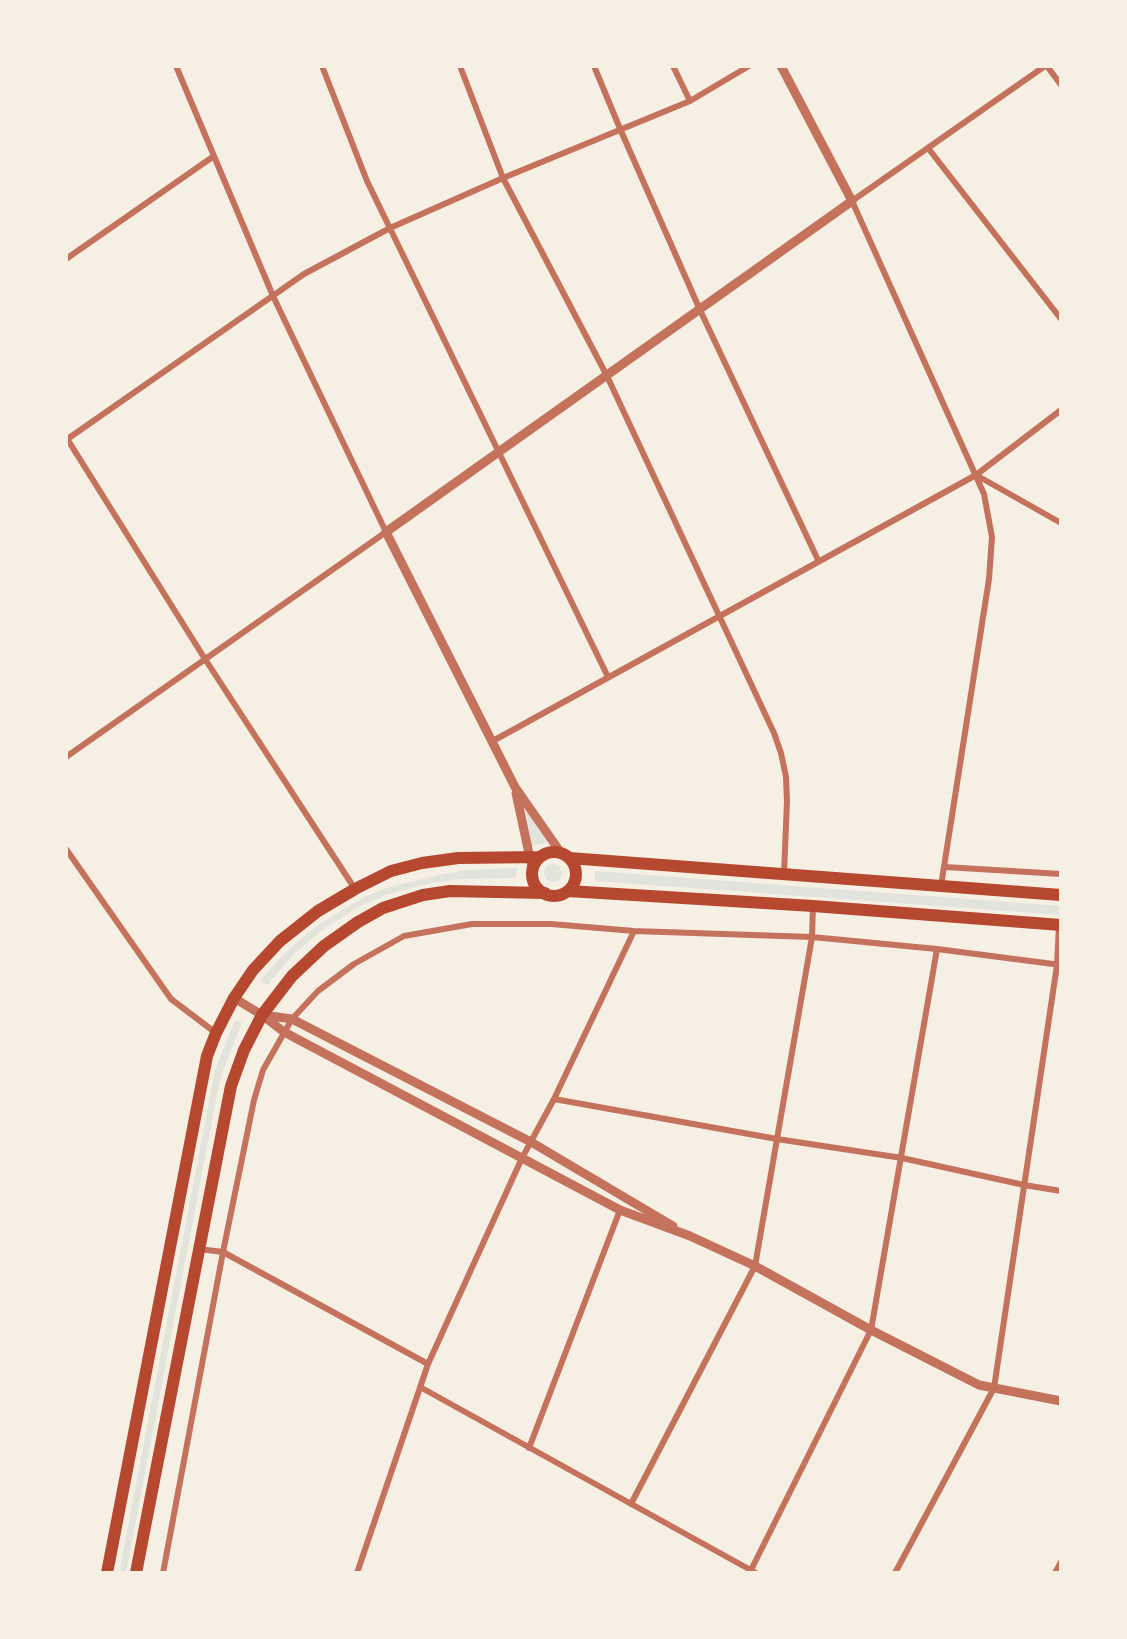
<!DOCTYPE html>
<style>
body{margin:0}
#map{position:relative;width:1127px;height:1639px;overflow:hidden;background:#f6efe4;font-family:Barlow,sans-serif}
canvas{display:block}
.frame{position:absolute;inset:0;border:68px solid #f6efe4;pointer-events:none}
</style>
<div id="map">
<canvas width="1127" height="1639"></canvas>
<div class="frame"></div>
</div>
<script>
const context = document.querySelector('canvas').getContext('2d');
context.lineJoin = 'round';
function fillPath(path, color) {
  context.fillStyle = color;
  context.fill(path, 'evenodd');
}
function toPath(rows) {
  const path = new Path2D();
  for (const r of rows) {
    if (r.length === 3) {
      path.moveTo(r[0] + r[2], r[1]);
      path.arc(r[0], r[1], r[2], 0, 2 * Math.PI);
      continue;
    }
    path.moveTo(r[0], r[1]);
    for (let i = 2; i < r.length; i += 2) path.lineTo(r[i], r[i + 1]);
  }
  return path;
}
function strokePath(path, color, width, dash) {
  context.strokeStyle = color;
  context.lineWidth = width;
  context.lineCap = dash ? 'butt' : 'round';
  context.setLineDash(dash || []);
  context.stroke(path);
}
const green = toPath([
 [526,811,548,842,532,846],
 [553,873,9],
 [517,868,516,878,461,879,422,885,386,895,356,908,321,931,294,954,267,985,260,981,278,960,297,942,318,925,362,898,389,887,444,874,466,870],
 [595,871,1061,906,1061,915,636,884,595,881],
 [235,1020,242,1023,223,1070,216,1099,126,1573,119,1573,215,1070]
]);
const minor = toPath([
 [322,66,367,181,608,677],
 [460,66,503,178,607,376,774,733,781,753,786,777,787,801,784,874],
 [594,66,621,131,700,310,818,560],
 [673,66,690,101],
 [1047,66,1061,85],
 [928,148,1061,319],
 [66,259,214,156],
 [66,437,205,659,355,889],
 [66,440,304,274,390,228,503,178,690,101,749,66],
 [976,475,1061,523],
 [491,742,976,475,1061,410],
 [66,757,386,532,273,296,176,66],
 [66,849,171,999,216,1033],
 [945,867,1061,874],
 [941,886,989,579,992,537,984,494,852,201,1045,66],
 [554,1099,777,1139,902,1158,1024,1185,1061,1191],
 [199,1249,223,1252,428,1364],
 [420,1387,756,1573],
 [529,1448,620,1210],
 [631,1504,755,1266,812,937,813,906],
 [751,1570,871,1330,937,949],
 [163,1573,223,1252,254,1100,263,1070,292,1019,318,991,354,964,404,936,472,924,551,924,634,931,812,937,937,949,1061,965],
 [357,1573,428,1364,522,1158,554,1099,634,931],
 [895,1573,994,1388,1057,965,1059,925],
 [1055,1573,1061,1562]
]);
const tertiary = toPath([
 [516,793,533,872],
 [561,853,515,787,386,532,852,201,781,66],
 [234,998,262,1015,284,1032,620,1210,690,1236,755,1266,871,1330,979,1385,1061,1401],
 [263,1015,292,1019,531,1142,673,1226]
]);
const trunk = toPath([
 [554,874,22],
 [569,858,1061,895],
 [568,891,813,906,1061,925],
 [107,1573,207,1056,216,1033,234,998,253,970,280,941,318,911,355,889,391,871,422,863,458,858,540,857],
 [136,1573,231,1086,244,1050,262,1015,292,976,324,946,358,922,383,908,423,895,450,891,545,893]
]);
fillPath(green, '#e2e4dc');
strokePath(minor, '#c5725c', 6);
strokePath(tertiary, '#c5725c', 9);
strokePath(trunk, '#b5482f', 12);
</script>
